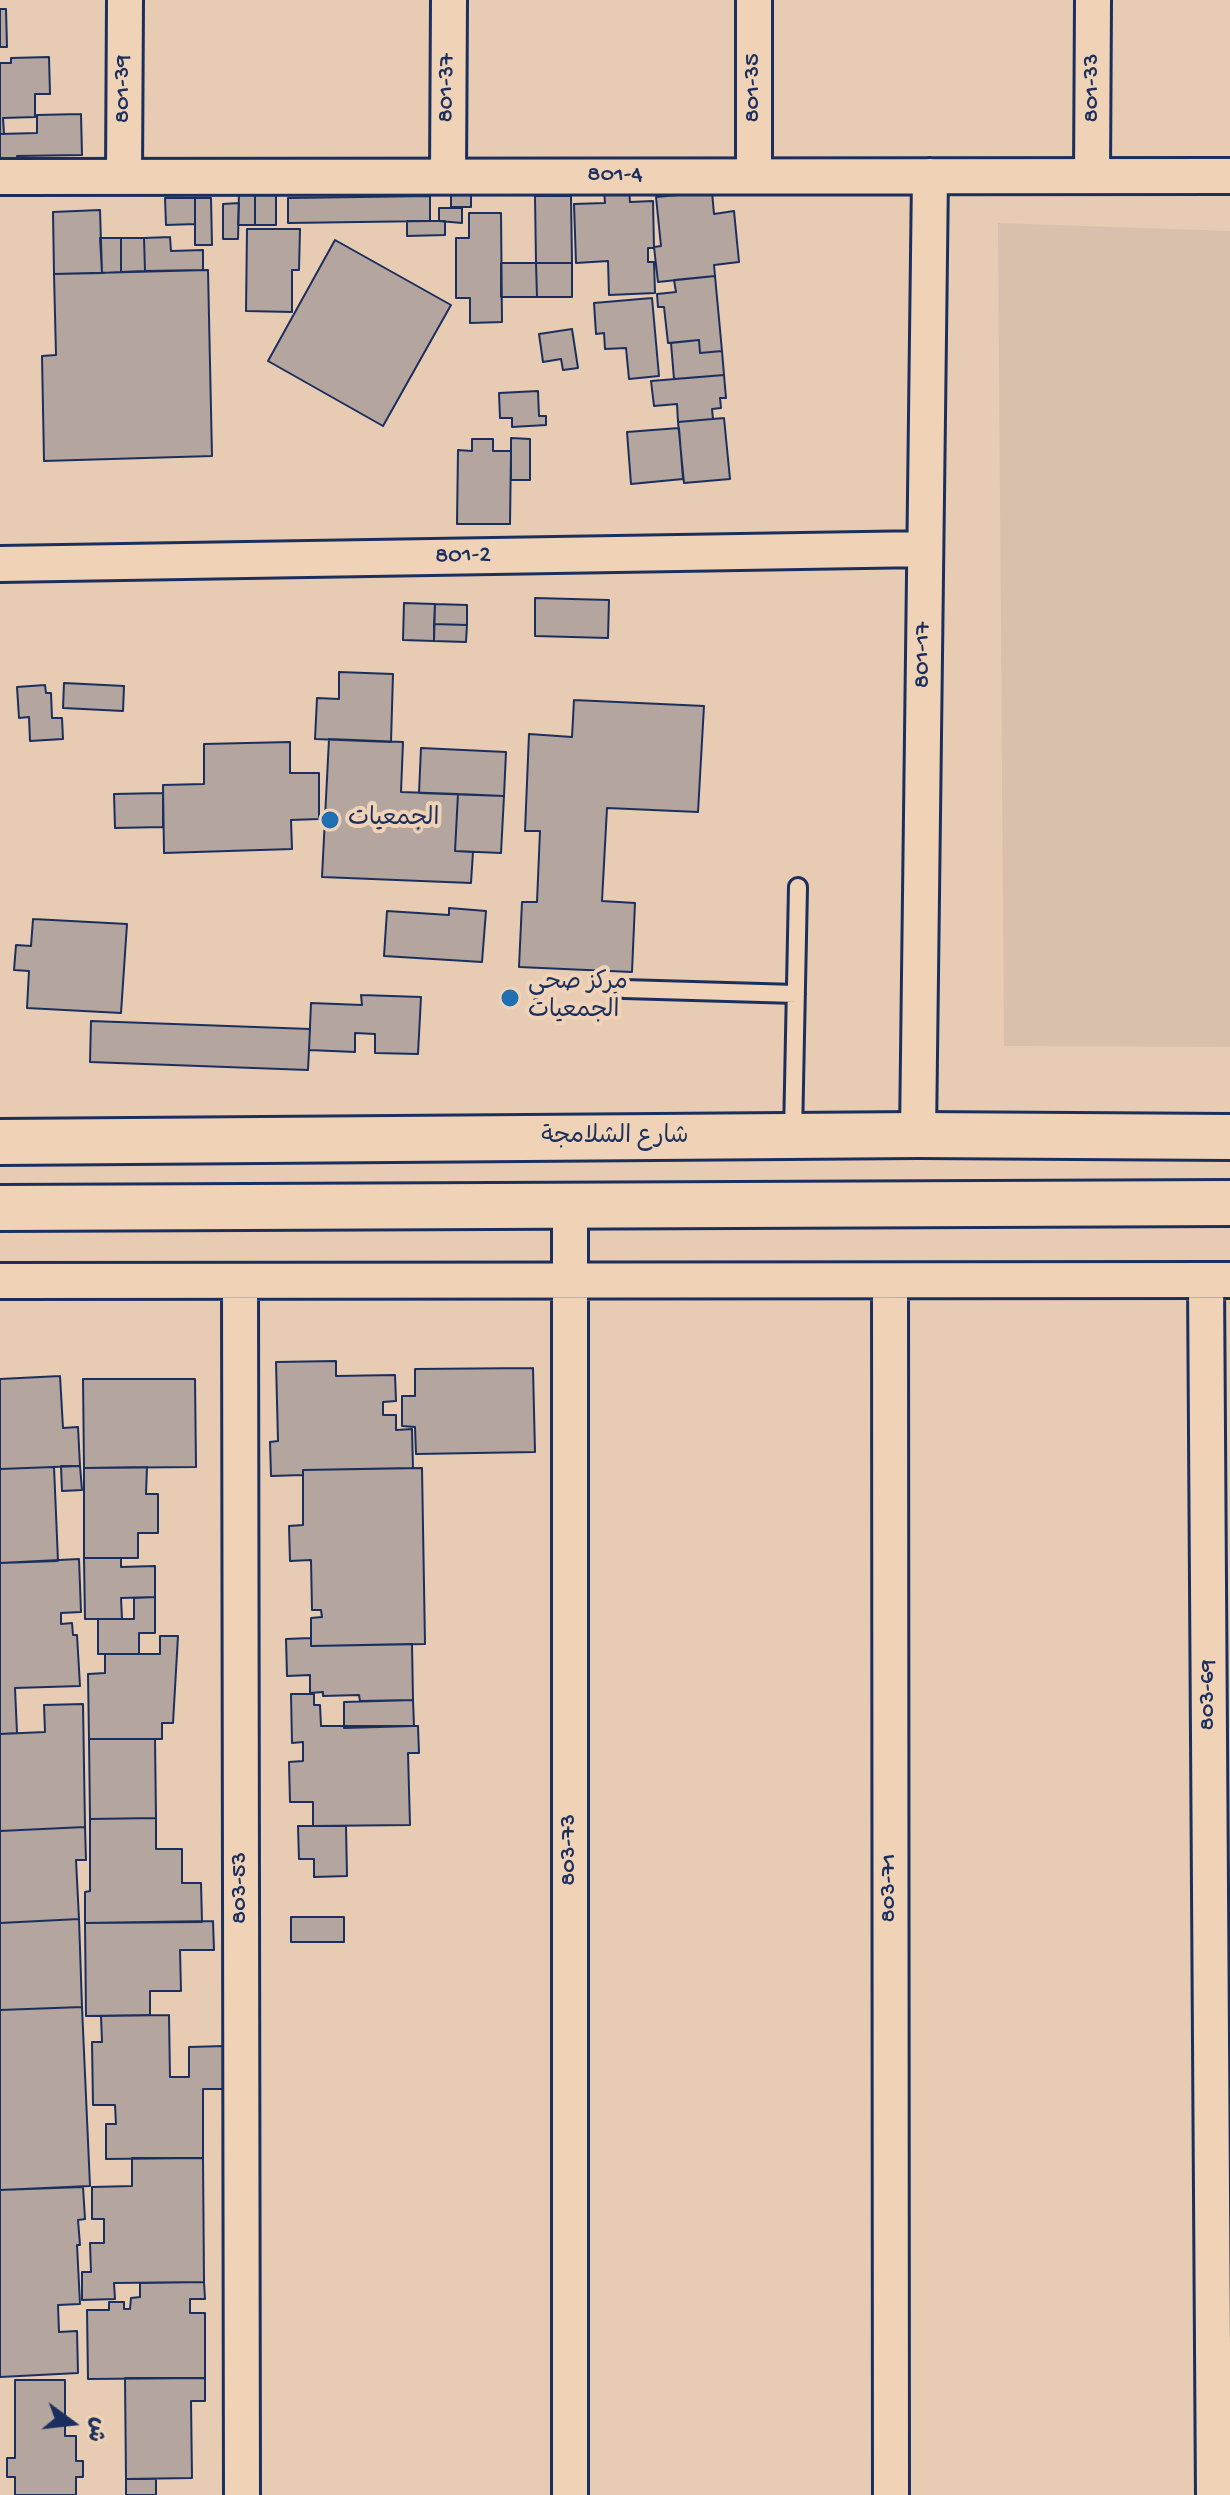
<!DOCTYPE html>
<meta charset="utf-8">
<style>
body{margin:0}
#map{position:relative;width:1230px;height:2495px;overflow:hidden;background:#e7ccb3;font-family:"Gochi Hand","Playpen Sans Arabic",sans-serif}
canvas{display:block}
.north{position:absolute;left:32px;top:2383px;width:80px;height:80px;-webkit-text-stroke:6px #f0d3b7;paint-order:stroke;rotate:105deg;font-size:22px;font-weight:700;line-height:32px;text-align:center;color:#1b2f5e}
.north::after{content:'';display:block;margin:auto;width:28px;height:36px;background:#1b2f5e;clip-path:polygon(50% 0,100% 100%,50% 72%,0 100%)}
</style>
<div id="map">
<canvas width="1230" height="2495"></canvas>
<div class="north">ش</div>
</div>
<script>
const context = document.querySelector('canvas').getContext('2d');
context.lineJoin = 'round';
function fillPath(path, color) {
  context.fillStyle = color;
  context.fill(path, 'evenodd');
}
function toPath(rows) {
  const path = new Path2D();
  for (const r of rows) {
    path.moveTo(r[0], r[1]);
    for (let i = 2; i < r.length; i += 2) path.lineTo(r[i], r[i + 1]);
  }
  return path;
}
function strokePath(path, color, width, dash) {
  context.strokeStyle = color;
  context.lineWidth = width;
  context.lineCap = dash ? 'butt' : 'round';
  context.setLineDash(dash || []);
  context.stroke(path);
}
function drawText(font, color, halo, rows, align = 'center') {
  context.font = font + ' "Gochi Hand","Playpen Sans Arabic",sans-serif';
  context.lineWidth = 8;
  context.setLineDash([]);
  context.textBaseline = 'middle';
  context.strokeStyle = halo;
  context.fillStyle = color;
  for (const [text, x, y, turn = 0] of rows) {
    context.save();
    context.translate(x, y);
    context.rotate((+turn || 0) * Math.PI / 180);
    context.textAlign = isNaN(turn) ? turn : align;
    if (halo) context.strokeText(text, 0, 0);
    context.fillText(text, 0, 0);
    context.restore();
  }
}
const built = toPath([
 [998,223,1230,231,1230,1047,1004,1046]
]);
const building = toPath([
 [0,9,6,9,7,47,0,47,0,9],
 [49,57,50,94,35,94,35,117,3,118,4,134,0,134,0,63,11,63,11,58,49,57],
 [81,114,82,155,17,156,17,168,0,168,0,134,37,133,37,115,81,114],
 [451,188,471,189,471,207,451,207,451,188],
 [629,189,630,202,653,201,654,248,648,248,648,262,654,262,655,293,609,295,608,261,576,263,574,204,605,203,604,190,629,189],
 [712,192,714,214,734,211,739,262,714,265,715,276,658,282,654,247,661,246,656,197,712,192],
 [239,193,255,194,255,225,238,225,239,193],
 [276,193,276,225,255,225,255,194,276,193],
 [430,196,430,221,288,223,288,198,430,196],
 [535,196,571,196,572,263,536,263,535,196],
 [165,198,195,198,195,224,166,225,165,198],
 [195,198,211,198,212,245,195,245,195,198],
 [239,203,238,239,223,239,223,204,239,203],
 [439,208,462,208,462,223,439,221,439,208],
 [100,210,102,273,54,274,53,212,100,210],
 [469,213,501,213,502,322,470,323,470,298,456,298,456,238,469,238,469,213],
 [407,221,445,221,445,235,407,236,407,221],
 [247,229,300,229,299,270,292,270,292,312,246,311,247,229],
 [170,237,171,251,203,250,203,270,145,271,144,238,170,237],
 [100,238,121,238,121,272,102,273,100,238],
 [121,238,144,238,145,271,121,272,121,238],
 [335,240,451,305,383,426,268,361,335,240],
 [501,263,536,263,537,297,501,297,501,263],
 [536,263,572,263,572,297,537,297,536,263],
 [208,270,212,456,44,461,42,356,56,355,54,274,208,270],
 [715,276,722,351,700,353,699,340,668,343,664,307,658,307,657,294,676,292,674,280,715,276],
 [652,298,659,376,629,379,626,348,605,349,604,333,596,334,594,303,652,298],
 [572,329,578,368,563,370,561,359,543,362,539,334,572,329],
 [699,340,700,353,722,351,724,375,674,379,671,343,699,340],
 [724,375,726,398,720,398,721,408,712,409,713,419,678,422,677,404,654,406,651,381,724,375],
 [538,391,539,416,546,416,546,425,512,427,512,418,500,418,499,393,538,391],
 [724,418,730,479,684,483,678,422,724,418],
 [679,428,683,479,631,484,627,432,679,428],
 [511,438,530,439,530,480,511,480,511,438],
 [472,439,493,439,493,451,511,451,510,524,457,524,458,450,472,451,472,439],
 [535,598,609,600,608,638,535,636,535,598],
 [404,603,435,604,434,641,403,640,404,603],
 [435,604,467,605,467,625,434,624,435,604],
 [434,624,467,625,466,642,434,641,434,624],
 [339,672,393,674,391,742,315,739,317,698,339,699,339,672],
 [64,683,124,686,123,711,63,708,64,683],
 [45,685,46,693,51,693,52,718,62,718,63,739,30,741,29,717,19,718,17,687,45,685],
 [574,700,704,706,698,812,607,808,602,901,635,903,632,972,519,967,522,902,537,902,540,831,525,831,529,734,572,737,574,700],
 [329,739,403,742,401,792,458,794,455,851,473,852,471,883,322,877,329,739],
 [290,742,290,773,319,773,319,819,291,820,292,849,164,853,163,785,204,784,204,744,290,742],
 [421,748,506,752,504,796,419,793,421,748],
 [163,793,163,827,115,828,114,794,163,793],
 [458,794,504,796,501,853,455,851,458,794],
 [449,908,486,911,482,962,384,956,387,911,449,915,449,908],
 [33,919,127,924,121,1013,27,1008,29,971,14,970,16,945,31,946,33,919],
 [361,995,421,997,418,1054,375,1053,375,1034,355,1033,355,1052,309,1050,311,1003,362,1005,361,995],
 [91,1021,310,1029,308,1070,90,1062,91,1021],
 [336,1361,336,1376,395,1375,396,1401,383,1402,383,1415,396,1415,396,1430,412,1429,413,1468,303,1470,303,1475,271,1476,270,1442,278,1441,276,1362,336,1361],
 [533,1368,535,1452,416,1454,415,1427,402,1426,402,1396,415,1396,415,1369,533,1368],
 [60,1376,63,1428,78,1427,80,1466,0,1469,0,1379,60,1376],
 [83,1379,195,1379,196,1467,84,1468,83,1379],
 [61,1466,80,1466,82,1490,62,1491,61,1466],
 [54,1467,58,1561,0,1563,0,1469,54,1467],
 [147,1467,146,1494,158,1494,158,1533,138,1533,138,1558,84,1558,84,1468,147,1467],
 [422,1468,425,1644,311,1646,311,1618,322,1617,321,1610,312,1610,311,1560,290,1561,289,1526,303,1525,303,1470,422,1468],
 [84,1558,121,1558,121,1567,155,1566,155,1597,121,1598,122,1619,85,1619,84,1558],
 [79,1559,81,1612,61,1613,61,1624,72,1623,73,1635,77,1635,80,1686,15,1688,17,1733,0,1734,0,1563,79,1559],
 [155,1597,155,1633,139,1633,139,1654,98,1654,98,1619,134,1619,134,1598,155,1597],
 [160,1636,178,1636,173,1723,162,1723,162,1739,89,1739,88,1674,105,1673,105,1654,160,1654,160,1636],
 [311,1638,311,1646,412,1644,413,1700,360,1701,359,1695,323,1696,323,1692,310,1693,310,1675,287,1676,286,1639,311,1638],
 [291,1694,314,1694,314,1705,320,1705,321,1726,418,1726,419,1753,408,1753,410,1825,313,1826,313,1802,290,1802,289,1762,303,1761,303,1742,292,1743,291,1694],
 [413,1700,414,1726,344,1728,344,1702,413,1700],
 [83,1704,85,1827,0,1831,0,1734,45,1732,44,1705,83,1704],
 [89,1739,155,1739,156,1818,90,1819,89,1739],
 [156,1818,156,1849,182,1849,182,1883,201,1883,202,1922,85,1923,85,1892,90,1891,90,1819,156,1818],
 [298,1826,346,1826,347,1876,314,1877,314,1859,299,1859,298,1826],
 [85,1827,86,1860,76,1860,79,1919,0,1923,0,1831,85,1827],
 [291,1917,344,1917,344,1942,291,1942,291,1917],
 [79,1919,82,2007,0,2010,0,1923,79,1919],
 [213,1921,214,1950,180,1950,181,1991,150,1991,150,2015,86,2016,85,1923,213,1921],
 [82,2007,90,2186,0,2190,0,2010,82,2007],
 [169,2015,170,2077,189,2077,189,2047,225,2046,225,2089,203,2089,203,2158,106,2159,106,2124,116,2124,115,2105,93,2105,92,2042,102,2042,101,2016,169,2015],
 [132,2158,203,2158,204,2282,114,2283,115,2299,82,2300,82,2272,91,2272,90,2243,104,2243,104,2219,92,2219,92,2187,132,2186,132,2158],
 [83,2187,85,2219,78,2220,80,2245,77,2245,80,2304,58,2305,59,2332,77,2331,78,2373,0,2377,0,2190,83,2187],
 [204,2282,205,2299,190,2299,190,2313,205,2313,205,2378,88,2379,87,2310,109,2310,109,2302,124,2302,124,2309,130,2309,131,2298,140,2297,140,2283,204,2282],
 [125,2378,205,2378,205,2401,191,2401,192,2478,126,2479,125,2378],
 [15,2380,65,2380,65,2436,76,2436,76,2461,83,2461,83,2477,76,2477,76,2495,15,2495,15,2477,7,2477,7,2458,15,2458,15,2380],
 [126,2479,156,2479,156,2495,126,2495,126,2479]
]);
const lane = toPath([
 [624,989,796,994],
 [793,1135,798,887]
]);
const street = toPath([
 [448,176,449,0],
 [754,176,754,0],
 [1092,176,1093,0],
 [0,177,1230,176],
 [124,177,125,0],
 [0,564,925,549],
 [918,1135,930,176],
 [1206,1280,1214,2495],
 [0,1281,1230,1280],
 [240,1281,242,2495],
 [890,1281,891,2495],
 [570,2495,570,1205]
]);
const secondary = toPath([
 [0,1142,918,1135,1230,1137],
 [0,1208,1230,1203]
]);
const markers = [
 [330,820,10,"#1f6fb2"],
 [510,998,10,"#1f6fb2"]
];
const streetNames = [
 ["801-37",448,88,-89],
 ["801-35",754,88,-90],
 ["801-33",1093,88,-90],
 ["801-39",124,89,-90],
 ["801-4",615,176],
 ["801-2",463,557,-1],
 ["801-17",924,655,-89],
 ["شارع الشلامجة",615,1138],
 ["803-69",1209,1695,-90],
 ["803-73",570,1850,-90],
 ["803-53",241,1888,-90],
 ["803-71",890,1888,-90]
];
const poiNames = [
 ["الجمعيات",348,820],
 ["مركز صحي",528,984],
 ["الجمعيات",528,1012]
];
fillPath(built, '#d8c0ad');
fillPath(building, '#b4a59e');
strokePath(building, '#1b2f5e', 2);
strokePath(lane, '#1b2f5e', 22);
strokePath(street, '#1b2f5e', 40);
strokePath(secondary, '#1b2f5e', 50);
strokePath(lane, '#f0d3b7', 16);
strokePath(street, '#f0d3b7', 34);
strokePath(secondary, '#f0d3b7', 44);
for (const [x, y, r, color] of markers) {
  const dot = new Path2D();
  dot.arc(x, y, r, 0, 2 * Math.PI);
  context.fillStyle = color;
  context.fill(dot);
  strokePath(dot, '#f0d3b7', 3);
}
drawText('24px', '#1b2f5e', '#f0d3b7', streetNames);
drawText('24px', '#1b2f5e', '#f0d3b7', poiNames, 'left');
</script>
